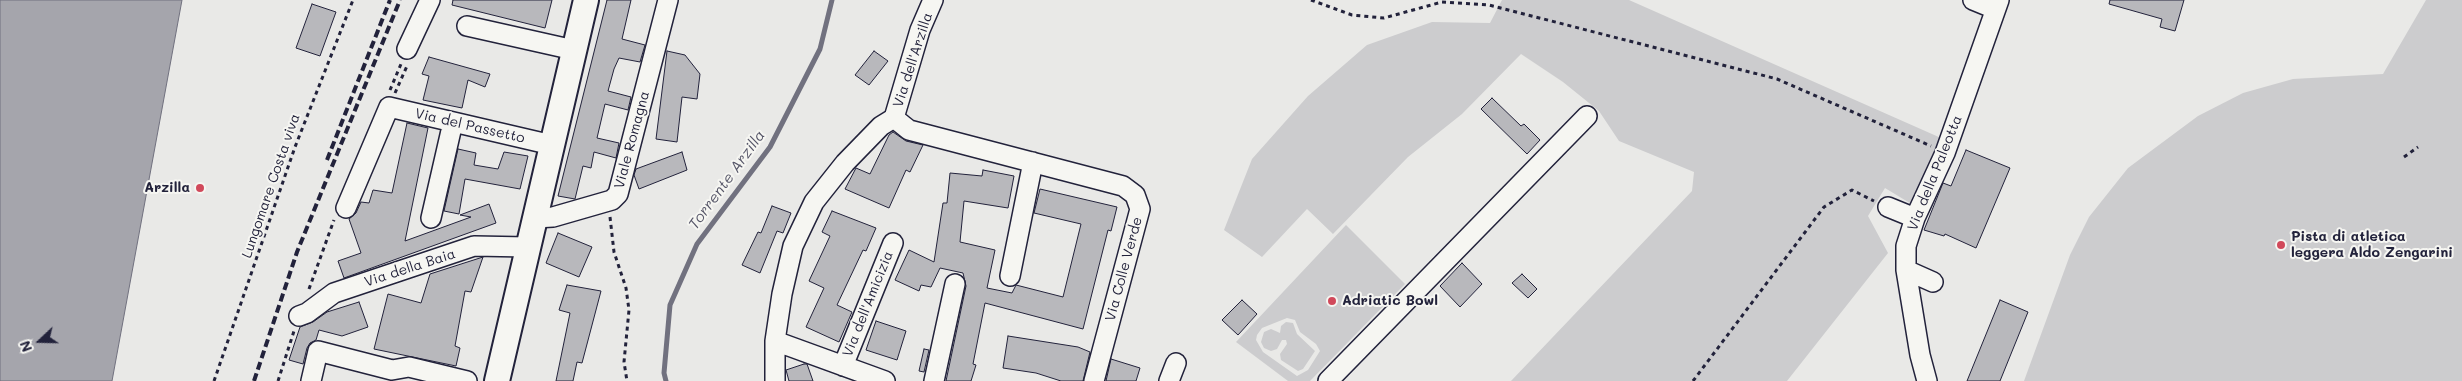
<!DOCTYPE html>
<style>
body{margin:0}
#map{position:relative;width:2462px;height:381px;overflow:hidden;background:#e9e9e7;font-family:Mali,sans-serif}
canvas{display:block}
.north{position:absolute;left:15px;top:316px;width:50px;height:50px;-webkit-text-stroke:4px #f6f6f2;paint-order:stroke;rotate:249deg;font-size:14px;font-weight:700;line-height:20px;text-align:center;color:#22223b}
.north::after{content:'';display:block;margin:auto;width:18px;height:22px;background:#22223b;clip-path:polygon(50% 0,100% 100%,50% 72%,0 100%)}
</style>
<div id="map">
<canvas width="2462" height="381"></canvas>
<div class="north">N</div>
</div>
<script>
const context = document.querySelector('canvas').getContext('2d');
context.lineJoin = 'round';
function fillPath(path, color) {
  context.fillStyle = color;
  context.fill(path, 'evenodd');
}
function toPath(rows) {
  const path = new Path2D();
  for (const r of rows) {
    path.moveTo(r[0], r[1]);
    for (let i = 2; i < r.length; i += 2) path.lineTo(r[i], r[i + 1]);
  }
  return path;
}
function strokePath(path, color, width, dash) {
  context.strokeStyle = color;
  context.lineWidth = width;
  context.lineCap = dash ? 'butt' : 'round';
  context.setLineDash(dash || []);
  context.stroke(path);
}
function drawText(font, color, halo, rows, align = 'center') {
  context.font = font + ' Mali,sans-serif';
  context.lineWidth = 4;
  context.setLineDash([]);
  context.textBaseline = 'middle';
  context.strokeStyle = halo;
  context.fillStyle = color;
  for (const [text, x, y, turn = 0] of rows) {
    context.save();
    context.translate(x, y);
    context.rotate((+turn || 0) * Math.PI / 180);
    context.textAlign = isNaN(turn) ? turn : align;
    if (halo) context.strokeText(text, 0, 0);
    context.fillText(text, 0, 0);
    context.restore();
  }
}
const green = toPath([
 [1502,0,1629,0,1941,138,1913,205,1885,188,1868,216,1888,253,1787,381,1511,381,1692,191,1694,172,1619,141,1599,111,1563,82,1521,54,1462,114,1408,157,1333,234,1307,209,1262,257,1224,230,1252,159,1308,96,1367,45,1432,22,1490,23],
 [2426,0,2462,0,2462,381,2024,381,2070,255,2089,217,2128,168,2198,116,2243,93,2293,79,2383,74],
 [1346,225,1405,284,1310,381,1288,381,1236,342],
 [1287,318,1295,320,1300,332,1316,344,1320,351,1308,370,1297,376,1263,352,1256,340,1257,335,1262,328],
 [1286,322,1293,323,1297,334,1315,351,1303,369,1298,371,1281,360,1280,354,1287,344,1286,340,1282,340,1277,349,1271,351,1264,348,1261,342,1264,332,1271,329,1280,333,1281,326]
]);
const water = toPath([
 [0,0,182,0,112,381,0,381,0,0]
]);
const stream = toPath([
 [666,381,664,373,670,305,697,244,770,147,820,49,832,0]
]);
const building = toPath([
 [453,0,552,0,545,28,452,5,453,0],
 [607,0,631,0,622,39,645,45,640,62,619,58,614,69,608,91,631,97,628,110,605,104,597,138,619,143,616,158,594,152,591,168,583,166,575,199,558,196,607,0],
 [2110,0,2184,0,2175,31,2160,27,2162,19,2109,4,2110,0],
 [312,4,336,12,320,56,296,48,312,4],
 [667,51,685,55,700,74,697,99,682,97,677,142,656,139,667,51],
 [874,51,888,61,869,85,855,75,874,51],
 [429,57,490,74,485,87,468,80,462,108,423,100,429,76,422,74,429,57],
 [1492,98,1521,126,1524,124,1540,140,1527,154,1481,109,1492,98],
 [407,123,428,128,405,241,471,217,460,215,489,204,496,223,344,278,338,261,361,253,349,219,356,213,361,202,369,203,373,190,392,193,407,123],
 [893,132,906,141,923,145,910,172,906,170,889,208,845,189,856,168,870,174,889,135,893,132],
 [458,149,476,153,474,165,498,169,504,152,528,156,520,189,465,179,459,214,444,211,458,149],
 [1966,150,2010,168,1976,248,1945,234,1944,236,1924,230,1943,183,1951,186,1966,150],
 [682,152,687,170,639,189,634,175,636,169,682,152],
 [983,170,1014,176,1008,208,964,201,960,242,995,250,987,288,1012,293,1016,285,1063,297,1081,224,1034,213,1040,189,1117,207,1111,231,1108,230,1083,329,985,303,973,364,976,365,971,381,946,381,966,286,963,273,940,268,931,287,921,285,919,291,895,280,909,250,934,262,943,203,947,203,950,173,982,176,983,170],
 [772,206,791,213,783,233,777,231,760,273,742,265,758,232,761,233,772,206],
 [832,211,876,228,866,251,863,250,837,305,852,312,839,342,806,327,824,288,809,281,830,236,822,232,832,211],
 [558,233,592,247,579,277,546,263,558,233],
 [483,257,471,292,465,291,455,346,460,348,456,366,374,349,388,294,421,303,430,274,483,257],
 [1462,263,1482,284,1460,307,1440,286,1462,263],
 [1522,274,1537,289,1528,298,1512,283,1522,274],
 [567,285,601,291,582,363,577,362,573,381,556,381,570,313,559,310,567,285],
 [1242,300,1257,314,1238,335,1222,320,1242,300],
 [2000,300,2028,312,2000,381,1967,381,2000,300],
 [359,302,368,327,342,336,319,330,316,340,310,343,307,348,303,364,289,360,300,327,313,322,327,312,359,302],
 [876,321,906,331,897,360,866,350,876,321],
 [1008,336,1078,347,1090,352,1083,381,1061,381,1036,373,1003,368,1008,336],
 [924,349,929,350,924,372,919,371,924,349],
 [1111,359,1140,368,1136,381,1106,381,1111,359],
 [804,364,807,364,813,381,789,381,786,370,804,364]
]);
const path = toPath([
 [1311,0,1352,15,1384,18,1442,2,1489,5,1777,79,1931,146],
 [390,90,401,64],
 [395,93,407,66],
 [2404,157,2418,147],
 [610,217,614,252,626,288,629,310,624,362,627,381],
 [309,289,334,220],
 [214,381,295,147,353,0],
 [278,381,294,331],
 [1693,381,1824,207,1852,190,1874,201]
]);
const minor = toPath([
 [1973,0,1995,9],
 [467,26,574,50],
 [407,49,430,0],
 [894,118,909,130,1123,186,1135,195,1140,209,1094,381],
 [1888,207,1915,218],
 [346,208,389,107,552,145],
 [431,218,453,122],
 [535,218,553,217,612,200,618,194,668,0],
 [1906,270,1933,282],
 [1010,276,1033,162],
 [299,316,307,313,334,293,474,246,528,247],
 [775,341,885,381],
 [843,366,893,243],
 [311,381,318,351,392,370,409,367,467,381],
 [775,381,775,341,782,294,793,246,814,202,845,163,881,126,894,118,920,30,933,0],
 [934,381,955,284],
 [1169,381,1176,363],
 [1328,381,1587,116],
 [1927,381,1920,355,1906,270,1906,246,1915,218,1945,153,1999,0]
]);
const major = toPath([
 [497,381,586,0]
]);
const rail = toPath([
 [327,160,390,0],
 [254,381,297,252,400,0]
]);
const markers = [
 [200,188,5,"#d1495b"],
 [2281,245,5,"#d1495b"],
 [1332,301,5,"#d1495b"]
];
const streetNames = [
 ["Via dell'Arzilla",913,60,-72],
 ["Via del Passetto",470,126,13],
 ["Viale Romagna",632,140,-75],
 ["Via della Paleotta",1935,173,-68],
 ["Lungomare Costa viva",271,186,-71],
 ["Via della Baia",410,268,-18],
 ["Via Colle Verde",1124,269,-75],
 ["Via dell'Amicizia",868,304,-68]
];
const poiNames = [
 ["Arzilla",190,188,"right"],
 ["Pista di atletica",2291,237],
 ["leggera Aldo Zengarini",2291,253],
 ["Adriatic Bowl",1342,301]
];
const waterNames = [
 ["Torrente Arzilla",727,180,-54]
];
fillPath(green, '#ccccce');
fillPath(water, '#a5a5ac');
strokePath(water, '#71717f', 1);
strokePath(stream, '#71717f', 5);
fillPath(building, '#b8b8bc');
strokePath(building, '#22223b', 1);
strokePath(minor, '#22223b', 22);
strokePath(major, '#22223b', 28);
strokePath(path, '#22223b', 3, [4, 4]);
strokePath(minor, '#f6f6f2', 19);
strokePath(major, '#f6f6f2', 24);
strokePath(rail, '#22223b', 4, [8, 4]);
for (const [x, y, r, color] of markers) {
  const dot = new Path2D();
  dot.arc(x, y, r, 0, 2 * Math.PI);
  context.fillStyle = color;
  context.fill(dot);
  strokePath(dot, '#f6f6f2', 2);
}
drawText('14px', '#22223b', '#f6f6f2', streetNames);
drawText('bold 14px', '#22223b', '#f6f6f2', poiNames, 'left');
drawText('italic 15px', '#565668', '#f6f6f2', waterNames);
</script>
